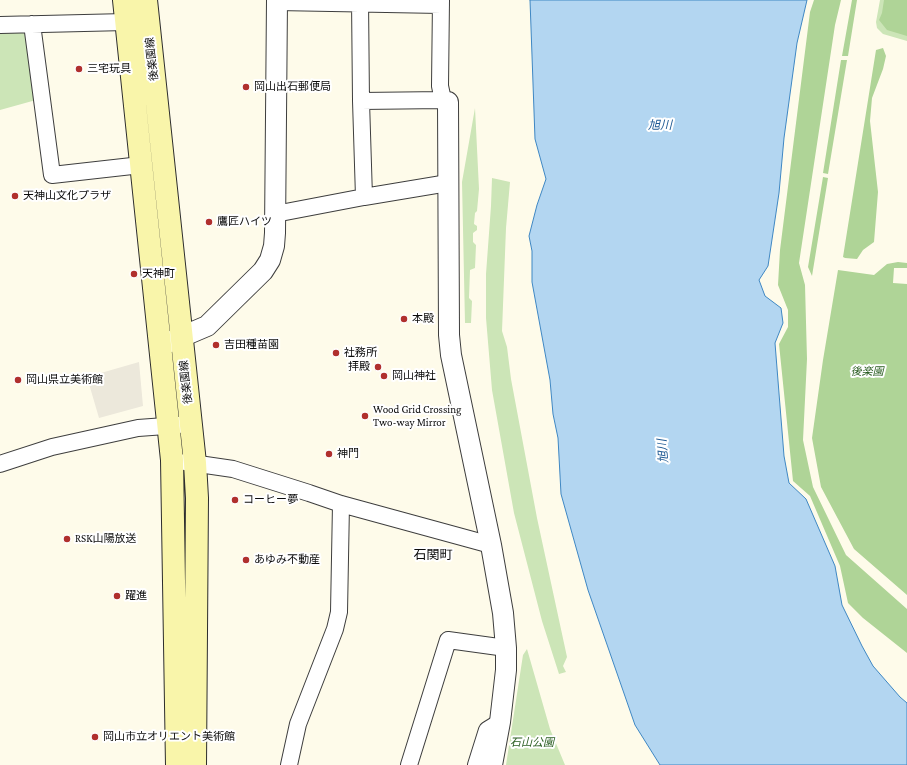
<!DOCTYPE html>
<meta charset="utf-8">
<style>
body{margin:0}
canvas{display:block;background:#fefbea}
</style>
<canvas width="907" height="765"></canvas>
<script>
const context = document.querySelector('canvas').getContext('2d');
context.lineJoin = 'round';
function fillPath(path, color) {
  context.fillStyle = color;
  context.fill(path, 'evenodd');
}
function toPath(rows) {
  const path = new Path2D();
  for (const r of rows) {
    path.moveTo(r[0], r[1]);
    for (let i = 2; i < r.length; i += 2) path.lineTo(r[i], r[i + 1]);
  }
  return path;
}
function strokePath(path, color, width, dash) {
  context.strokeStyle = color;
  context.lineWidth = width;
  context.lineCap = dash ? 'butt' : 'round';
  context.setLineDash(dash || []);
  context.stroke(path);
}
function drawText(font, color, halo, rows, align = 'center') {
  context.font = font + ' "Crimson Pro","Noto Sans JP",serif';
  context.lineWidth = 4;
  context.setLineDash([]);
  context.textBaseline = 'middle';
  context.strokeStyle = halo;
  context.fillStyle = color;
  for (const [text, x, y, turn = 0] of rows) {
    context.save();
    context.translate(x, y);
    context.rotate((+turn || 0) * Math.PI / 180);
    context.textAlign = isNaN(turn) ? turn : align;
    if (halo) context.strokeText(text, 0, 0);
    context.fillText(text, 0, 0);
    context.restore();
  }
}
const green = toPath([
 [880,0,907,0,907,41,883,34,877,28,876,22],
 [0,29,23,29,31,37,36,100,0,110],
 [475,108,479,189,477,211,475,213,474,224,477,226,477,230,473,233,473,242,476,245,475,268,470,270,469,298,472,301,471,323,465,323,462,182],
 [492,178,510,182,506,228,502,331,507,347,511,379,537,518,567,657,563,666,566,672,559,674,542,621,514,513,492,390,486,318,486,274,491,206],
 [527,649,550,729,565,765,506,765,523,655]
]);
const forest = toPath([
 [814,0,841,0,835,25,799,263,805,285,807,359,803,440,813,487,846,555,907,609,907,653,863,618,848,603,840,566,810,496,793,481,779,344,788,327,788,310,778,285,780,250,810,12],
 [852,0,857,0,848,56,842,56],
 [884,0,907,0,907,36,887,30,879,20,882,13],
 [883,48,886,56,883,69,872,98,870,121,878,192,874,242,863,250,857,259,845,258,843,257,876,50],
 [841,60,847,60,828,174,823,173],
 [823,177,828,178,812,276,808,267],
 [898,262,907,263,907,268,894,268,893,283,907,284,907,595,854,549,821,487,812,438,823,360,838,270,874,275,887,264]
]);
const plaza = toPath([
 [139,362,143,406,99,418,87,377]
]);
const water = toPath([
 [530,0,807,0,797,43,784,138,779,193,768,266,759,280,765,296,781,308,783,323,775,343,784,456,789,483,806,499,835,566,842,605,862,646,873,666,900,697,907,703,907,765,660,765,635,725,588,590,561,494,558,438,553,414,550,380,532,282,532,251,529,236,537,205,546,179,535,139,530,0]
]);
const minor = toPath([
 [360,0,361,101,364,197],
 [441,0,440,86,443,100,448,102],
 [277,2,441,5],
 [32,24,52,175,141,165],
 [0,25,126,22],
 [361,101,443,100],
 [275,214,364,197,448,183],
 [185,462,233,469,309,493,341,504,491,545],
 [0,464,52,447,138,428,179,425],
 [289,765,298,724,335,629,339,612,341,504],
 [409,765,448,640,506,648],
 [476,765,487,730,500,722]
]);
const tertiary = toPath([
 [448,102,449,335,451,355,491,545,503,613,506,648,506,670,500,722,492,765],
 [160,346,207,326,263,271,270,260,274,246,275,233,277,0]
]);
const secondary = toPath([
 [124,0,172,460,177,765],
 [146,0,195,463,197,498,195,765]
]);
const markers = [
 [79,69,4,"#b02f2d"],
 [246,87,4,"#b02f2d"],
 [15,196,4,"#b02f2d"],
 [209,222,4,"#b02f2d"],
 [134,274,4,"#b02f2d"],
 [404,319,4,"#b02f2d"],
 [216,345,4,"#b02f2d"],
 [336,353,4,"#b02f2d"],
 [378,367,4,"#b02f2d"],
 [384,376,4,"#b02f2d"],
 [18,380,4,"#b02f2d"],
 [365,416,4,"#b02f2d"],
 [329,454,4,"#b02f2d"],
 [235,500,4,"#b02f2d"],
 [67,539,4,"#b02f2d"],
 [246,560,4,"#b02f2d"],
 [117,596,4,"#b02f2d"],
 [95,737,4,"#b02f2d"]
];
const streetNames = [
 ["後楽園線",152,59,-96],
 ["後楽園線",186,382,-96]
];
const poiNames = [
 ["三宅玩具",87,69],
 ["岡山出石郵便局",254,87],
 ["天神山文化プラザ",23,196],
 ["鷹匠ハイツ",217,222],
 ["天神町",142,274],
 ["本殿",412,319],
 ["吉田種苗園",224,345],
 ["社務所",344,353],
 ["拝殿",370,367,"right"],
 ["岡山神社",392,376],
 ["岡山県立美術館",26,380],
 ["Wood Grid Crossing",373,410],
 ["Two-way Mirror",373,423],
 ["神門",337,454],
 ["コーヒー夢",243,500],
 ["RSK山陽放送",75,539],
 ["あゆみ不動産",254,560],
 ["躍進",125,596],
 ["岡山市立オリエント美術館",103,737]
];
const parkNames = [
 ["後楽園",867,372],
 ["石山公園",532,743]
];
const waterNames = [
 ["旭川",660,125],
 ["旭川",663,451,-95]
];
const quarterNames = [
 ["石関町",433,555]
];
fillPath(green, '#cce5b7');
fillPath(forest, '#afd497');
fillPath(plaza, '#ece8db');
fillPath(water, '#b3d6f1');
strokePath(water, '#3f87c3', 1);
strokePath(minor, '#3e3e3e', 18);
strokePath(tertiary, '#3e3e3e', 22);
strokePath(secondary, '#2d2d2d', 24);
strokePath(minor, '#fff', 16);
strokePath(tertiary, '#fff', 20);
strokePath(secondary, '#f9f5aa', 22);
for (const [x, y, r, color] of markers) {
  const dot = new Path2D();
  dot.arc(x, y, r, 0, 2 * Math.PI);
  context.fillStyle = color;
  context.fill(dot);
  strokePath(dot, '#fff', 1.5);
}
drawText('11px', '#0b0b0b', '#fff', streetNames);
drawText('11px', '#0b0b0b', '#fff', poiNames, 'left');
drawText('italic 11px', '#2a5d21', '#fff', parkNames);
drawText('italic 12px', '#1e5993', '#fff', waterNames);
drawText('13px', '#0b0b0b', '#fff', quarterNames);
</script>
